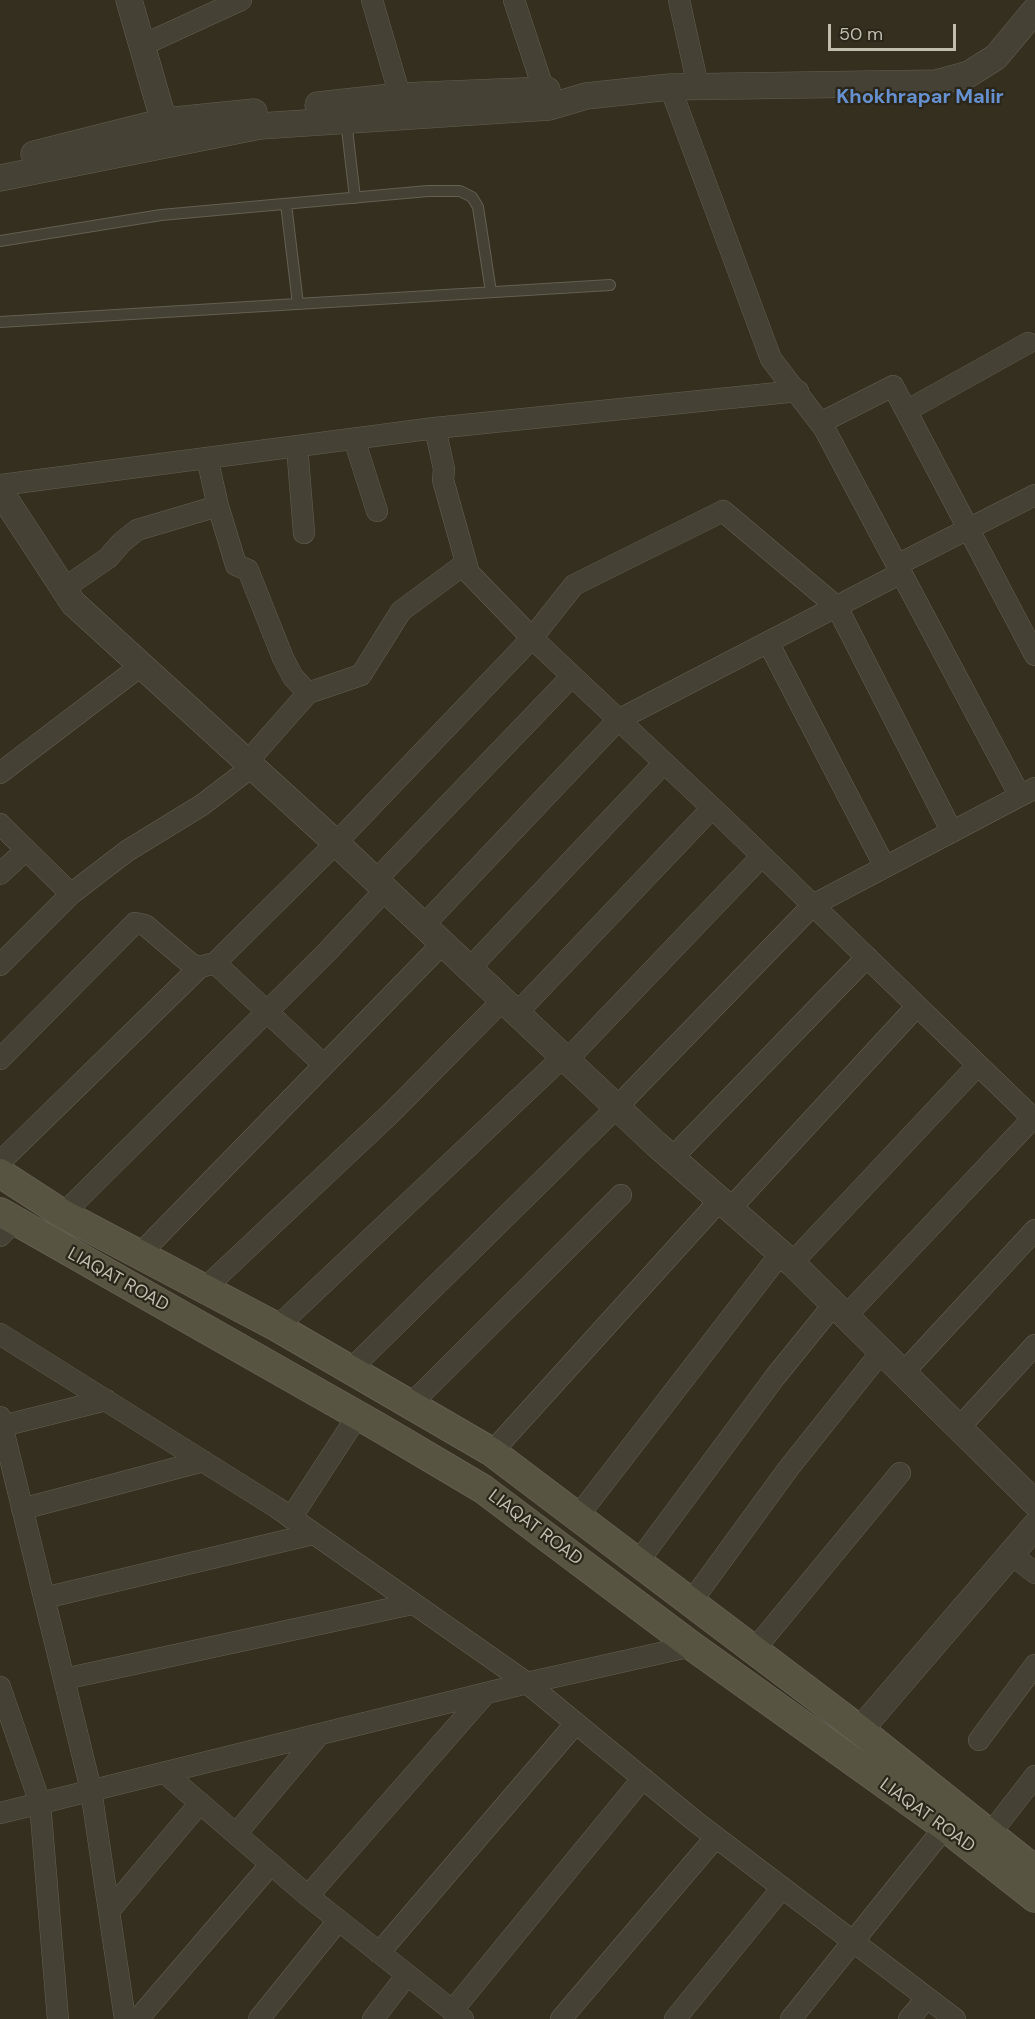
<!DOCTYPE html>
<style>
body{margin:0}
#map{position:relative;width:1035px;height:2019px;overflow:hidden;background:#352f20;font-family:"DM Sans",sans-serif}
canvas{display:block}
.scale{position:absolute;left:828px;top:24px;width:128px;height:27px;box-sizing:border-box;border:3px solid #c2beae;border-top:0;padding-left:8px;font-size:18px;line-height:21px;white-space:nowrap;color:#c2beae;-webkit-text-stroke:4px #2a2619;paint-order:stroke}
</style>
<div id="map">
<canvas width="1035" height="2019"></canvas>
<div class="scale">50 m</div>
</div>
<script>
const context = document.querySelector('canvas').getContext('2d');
context.lineJoin = 'round';
function toPath(rows) {
  const path = new Path2D();
  for (const r of rows) {
    path.moveTo(r[0], r[1]);
    for (let i = 2; i < r.length; i += 2) path.lineTo(r[i], r[i + 1]);
  }
  return path;
}
function strokePath(path, color, width, dash) {
  context.strokeStyle = color;
  context.lineWidth = width;
  context.lineCap = dash ? 'butt' : 'round';
  context.setLineDash(dash || []);
  context.stroke(path);
}
function drawText(font, color, halo, rows, align = 'center') {
  context.font = font + ' "DM Sans",sans-serif';
  context.lineWidth = 4.5;
  context.setLineDash([]);
  context.textBaseline = 'middle';
  context.strokeStyle = halo;
  context.fillStyle = color;
  for (const [text, x, y, turn = 0] of rows) {
    context.save();
    context.translate(x, y);
    context.rotate((+turn || 0) * Math.PI / 180);
    context.textAlign = isNaN(turn) ? turn : align;
    if (halo) context.strokeText(text, 0, 0);
    context.fillText(text, 0, 0);
    context.restore();
  }
}
const service = toPath([
 [346,120,355,198],
 [286,204,298,304],
 [0,241,161,215,428,191,460,191,472,197,478,207,491,292],
 [0,322,610,285]
]);
const minor = toPath([
 [372,0,400,96,399,112],
 [514,0,548,103],
 [679,0,698,86],
 [143,45,241,0],
 [670,87,771,359,824,428,1020,796],
 [906,411,1028,343],
 [820,423,893,386,1035,655],
 [435,428,444,469,443,480,469,573,532,638,725,820,1035,1120],
 [354,439,377,511],
 [297,446,304,533],
 [207,458,218,506,236,565,248,570,283,658,293,677,308,693],
 [0,485,435,428,798,391],
 [897,565,1035,495],
 [63,589,108,558,121,543,137,530,218,506],
 [768,642,885,867],
 [248,761,308,693,361,675,401,611,466,563],
 [0,773,142,665],
 [0,824,71,894],
 [0,874,26,850],
 [376,880,572,676],
 [424,925,618,720,901,573],
 [215,963,324,1065],
 [0,965,71,894,127,851,202,805,253,766],
 [470,968,664,763],
 [517,1013,712,808],
 [0,1059,135,923,145,925,191,964,200,967,215,963,336,843,532,638,574,585,723,511,837,607,952,832],
 [567,1060,762,856],
 [672,1158,867,957],
 [0,1162,200,967],
 [730,1209,917,1006],
 [63,1214,326,953,386,889],
 [0,1236,14,1222],
 [140,1254,443,943],
 [792,1263,978,1065],
 [204,1289,391,1113,503,1000],
 [846,1316,1033,1118],
 [277,1327,564,1056],
 [0,1334,276,1507,527,1683,696,1822,955,2019],
 [351,1369,617,1107,813,905,1035,788],
 [903,1373,1035,1230],
 [412,1403,621,1195],
 [0,1417,91,1790,125,2019],
 [2,1426,106,1400],
 [959,1428,1035,1345],
 [492,1452,720,1200],
 [22,1509,203,1461],
 [578,1516,781,1253],
 [291,1518,358,1415],
 [1011,1554,1035,1573],
 [638,1562,775,1377,834,1304],
 [44,1598,313,1534],
 [691,1602,788,1469,882,1351],
 [754,1650,900,1473],
 [64,1679,412,1604],
 [0,1687,40,1803,58,2019],
 [979,1740,1035,1665],
 [165,1773,308,1896,463,2019],
 [0,1813,527,1683,692,1646],
 [236,1834,319,1735],
 [990,1834,1035,1776],
 [308,1896,486,1693],
 [109,1911,200,1803],
 [379,1953,576,1723],
 [452,2011,643,1778],
 [138,2019,271,1864],
 [259,2019,338,1921],
 [373,2019,407,1975],
 [561,2019,716,1837],
 [675,2019,782,1888],
 [791,2019,945,1827],
 [909,2019,927,1998]
]);
const tertiary = toPath([
 [129,0,168,136],
 [318,105,400,96,547,90],
 [34,154,165,121,254,112],
 [0,178,260,126,549,107,586,96,670,87,936,83,969,74,996,57,1035,10],
 [0,491,73,603,336,843,656,1144,792,1263,1035,1503],
 [860,1730,1035,1526]
]);
const secondary = toPath([
 [0,1173,63,1214,277,1327,492,1452,860,1730,1035,1870],
 [0,1212,380,1428,483,1489,692,1646,945,1827,1035,1898]
]);
const streetNames = [
 ["LIAQAT ROAD",118,1280,29],
 ["LIAQAT ROAD",535,1528,37],
 ["LIAQAT ROAD",927,1816,36]
];
const neighbourhoodNames = [
 ["Khokhrapar Malir",920,98]
];
strokePath(service, '#635f51', 12);
strokePath(minor, '#635f51', 22);
strokePath(tertiary, '#635f51', 27);
strokePath(secondary, '#635f51', 30);
strokePath(service, '#454134', 10);
strokePath(minor, '#454134', 21);
strokePath(tertiary, '#454134', 26);
strokePath(secondary, '#585442', 28);
drawText('18px', '#c2beae', '#2a2619', streetNames);
drawText('bold 20px', '#6790cf', '#2a2619', neighbourhoodNames);
</script>
